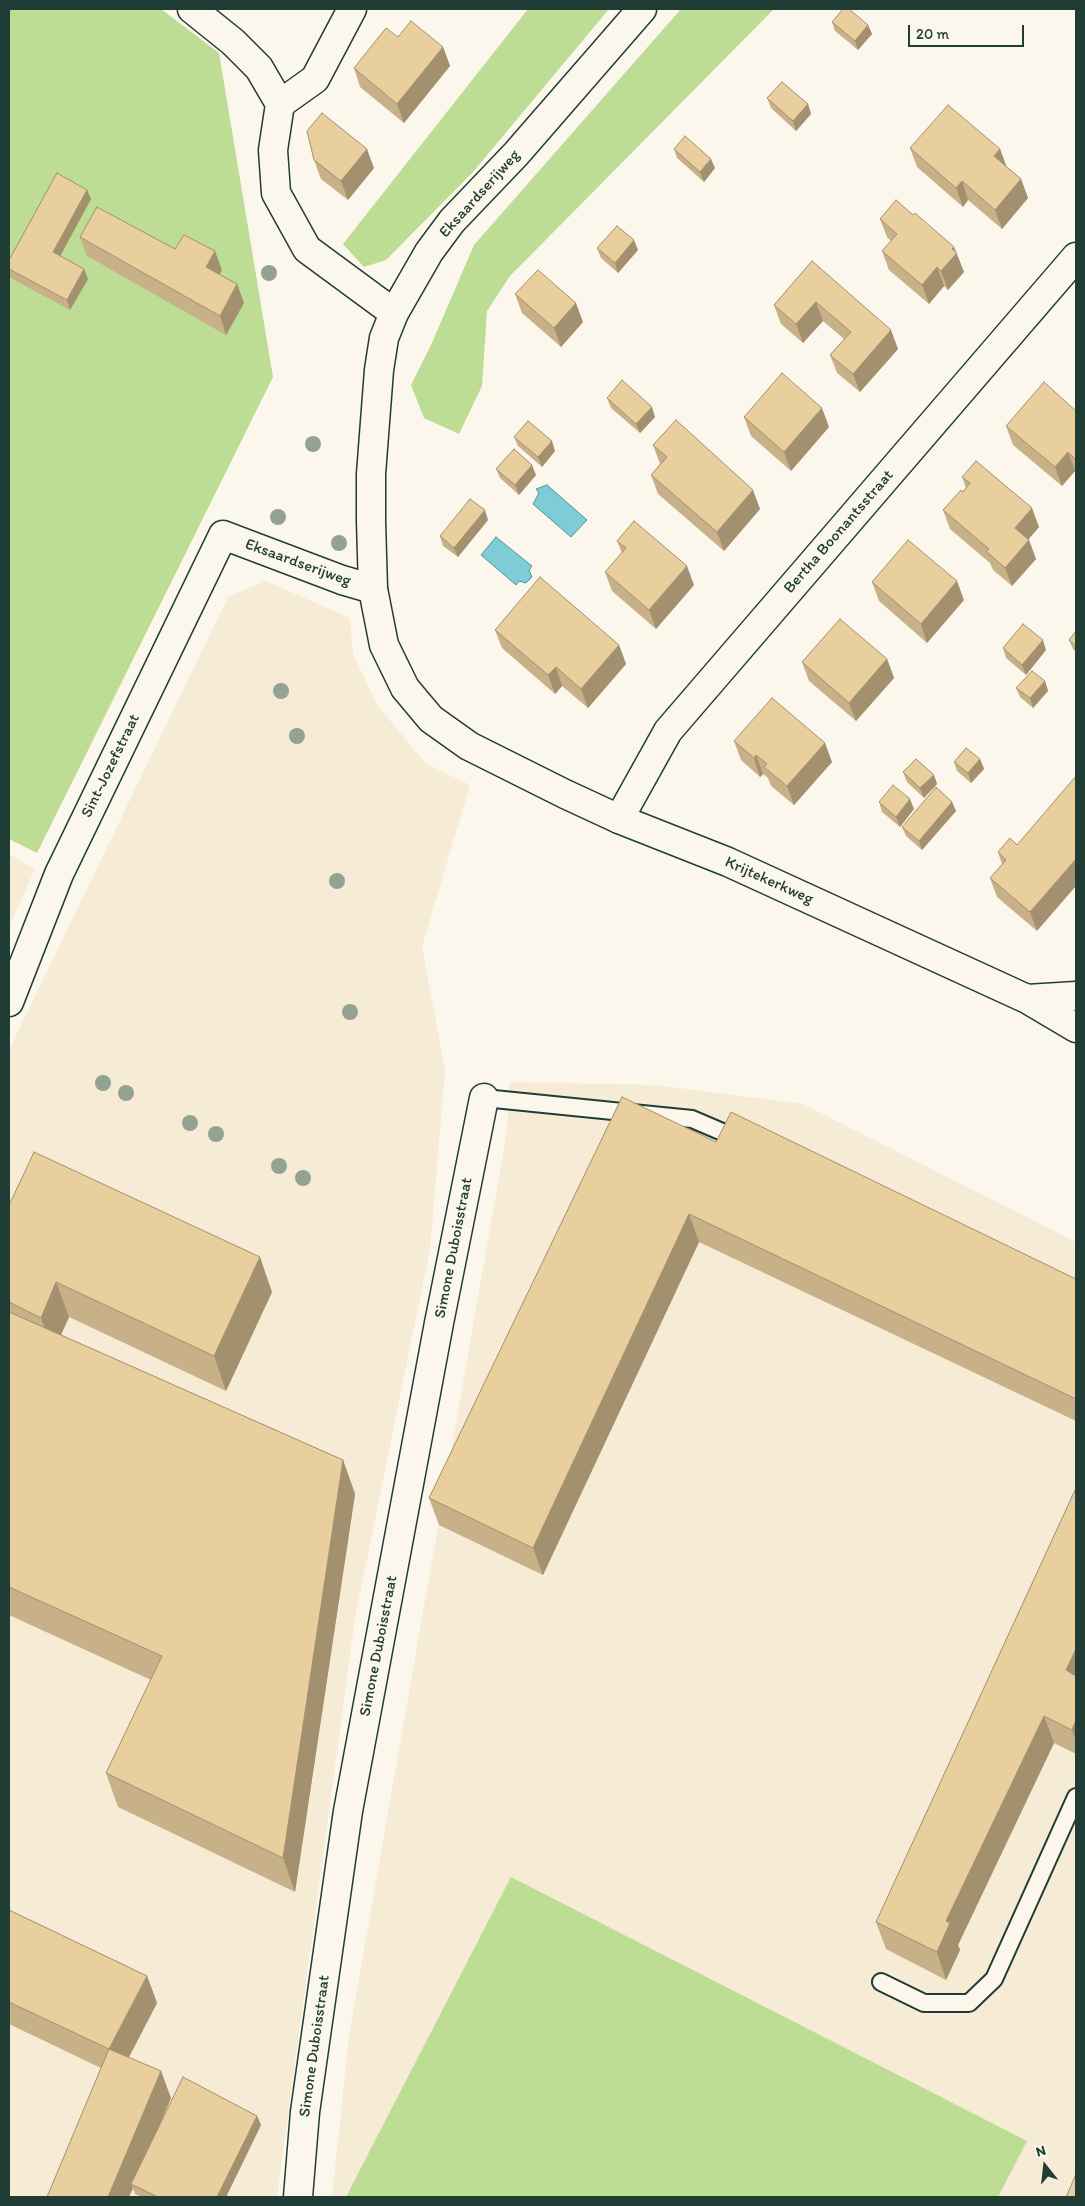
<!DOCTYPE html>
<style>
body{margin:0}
#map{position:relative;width:1085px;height:2206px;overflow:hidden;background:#fbf7ec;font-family:Itim,sans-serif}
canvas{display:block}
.frame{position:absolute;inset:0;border:10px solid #1f3d34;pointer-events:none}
.north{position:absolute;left:1020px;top:2141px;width:50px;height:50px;-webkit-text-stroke:4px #fbf7ec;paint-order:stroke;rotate:344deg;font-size:14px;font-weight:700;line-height:20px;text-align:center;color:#1f3d34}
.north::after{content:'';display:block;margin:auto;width:18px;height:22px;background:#1f3d34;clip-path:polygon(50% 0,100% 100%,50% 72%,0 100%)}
.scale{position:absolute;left:908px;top:25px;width:116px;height:22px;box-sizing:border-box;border:2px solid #1f3d34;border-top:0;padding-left:6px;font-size:15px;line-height:18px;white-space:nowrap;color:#1f3d34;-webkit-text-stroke:4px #fbf7ec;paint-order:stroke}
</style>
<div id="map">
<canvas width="1085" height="2206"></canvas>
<div class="frame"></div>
<div class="north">N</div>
<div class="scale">20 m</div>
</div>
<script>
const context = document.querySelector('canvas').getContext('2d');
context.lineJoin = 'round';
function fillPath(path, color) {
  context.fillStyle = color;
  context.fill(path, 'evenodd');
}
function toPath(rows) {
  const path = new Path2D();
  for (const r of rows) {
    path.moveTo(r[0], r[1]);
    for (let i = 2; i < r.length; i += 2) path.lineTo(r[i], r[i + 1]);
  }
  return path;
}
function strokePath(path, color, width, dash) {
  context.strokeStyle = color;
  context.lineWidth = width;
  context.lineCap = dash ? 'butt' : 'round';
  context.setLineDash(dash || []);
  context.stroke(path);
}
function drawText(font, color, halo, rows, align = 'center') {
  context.font = font + ' Itim,sans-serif';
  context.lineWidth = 4.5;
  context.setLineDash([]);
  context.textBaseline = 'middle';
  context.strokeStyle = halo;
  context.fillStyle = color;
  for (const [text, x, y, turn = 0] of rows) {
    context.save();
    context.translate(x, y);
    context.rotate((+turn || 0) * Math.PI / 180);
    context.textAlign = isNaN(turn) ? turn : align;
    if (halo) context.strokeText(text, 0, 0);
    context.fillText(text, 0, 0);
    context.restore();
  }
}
const built = toPath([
 [266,581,350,618,353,654,378,706,425,763,470,785,422,946,445,1071,430,1249,355,1618,277,2197,9,2197,9,1050,228,597],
 [9,854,35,869,9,927],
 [510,1082,656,1085,803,1104,1076,1242,1076,2174,1065,2197,332,2197,349,2036,507,1131]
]);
const green = toPath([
 [9,9,161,9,219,53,273,377,37,853,9,839],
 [528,9,609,9,473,172,386,260,364,267,343,244],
 [681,9,774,9,510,276,487,311,482,386,459,434,424,418,411,385,431,345,474,245],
 [511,1877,1027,2141,998,2197,346,2197]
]);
const water = toPath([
 [547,485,587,520,571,537,533,504,539,493,536,489,547,485],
 [496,537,532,566,529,570,532,577,526,583,519,581,516,585,481,555,496,537]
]);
const service = toPath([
 [484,1098,692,1119,741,1140],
 [881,1982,924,2003,969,2003,994,1979,1076,1797]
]);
const minor = toPath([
 [192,9,233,42,259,68,280,104,273,150,276,193,307,249,394,313],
 [280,104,315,79,352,9],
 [619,819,668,731,1076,257],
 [9,1002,59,874,223,535,342,580,373,589],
 [298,2197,305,2112,348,1811,439,1323,484,1098]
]);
const tertiary = toPath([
 [642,9,516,154,452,221,429,252,394,313,384,338,379,370,371,474,371,521,373,589,384,645,405,688,431,719,469,746,565,794,619,819,728,862,1027,999,1076,1028],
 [1027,999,1076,996]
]);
const trees = [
 [269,273],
 [313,444],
 [278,517],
 [339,543],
 [281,691],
 [297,736],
 [337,881],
 [350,1012],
 [103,1083],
 [126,1093],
 [190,1123],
 [216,1134],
 [279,1166],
 [303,1178]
];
const wall = toPath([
 [832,22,868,25,872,34,858,50,835,31],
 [443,47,450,66,404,123,360,87,354,68],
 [767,98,808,104,811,114,796,131,771,108],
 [910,148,1000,149,1006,166,1021,179,1028,198,1002,229,968,200,963,207,917,167],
 [674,149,715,168,704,182,677,158],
 [314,160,374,168,348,200,321,179],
 [91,199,60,256,84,269,88,279,70,310,9,277,9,260],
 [913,215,954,247,964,272,948,290,944,286,929,304,889,270,882,251,891,241,887,237,880,219],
 [80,237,175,249,222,270,219,275,237,284,244,303,226,335,87,256],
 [597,248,638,250,618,273,601,258],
 [812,261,898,349,860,392,837,373,830,355,844,339,823,321,803,343,781,324,774,305],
 [515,294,583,322,561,347,522,313],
 [607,398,655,417,640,433,611,408],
 [1076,411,1076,472,1075,471,1062,486,1013,445,1006,426],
 [744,417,829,427,791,471,751,436],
 [514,437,555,451,542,467,518,446],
 [653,445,760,509,724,551,658,494,651,475,660,464],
 [496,469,536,475,519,495,500,478],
 [962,477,1039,527,1028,539,1036,559,1012,586,993,570,990,563,950,529,943,510,966,488],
 [488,520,458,557,443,546,440,536],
 [617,541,694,585,656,629,612,591,605,572,622,553],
 [872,582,964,600,927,643,879,601],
 [495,630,619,645,626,664,588,708,562,686,555,694,502,648],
 [1076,631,1076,652,1073,649,1069,640],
 [1003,648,1046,650,1026,675,1006,658],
 [887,659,894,678,856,721,809,681,802,662],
 [1045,681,1048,691,1033,708,1020,697,1016,688],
 [734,741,832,762,794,805,771,786,768,778,763,774,760,777,741,760],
 [980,759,984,769,971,783,957,771,954,762],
 [903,772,934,775,937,784,924,798,907,782],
 [879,802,914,809,900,827,882,812],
 [952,802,956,811,922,850,906,836,902,827],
 [1010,838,1037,931,997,897,990,878,1002,864,998,852],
 [716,1142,1076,1279,1076,1421,699,1242,543,1575,439,1525,429,1498],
 [9,1205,272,1292,226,1391,69,1317,61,1335,343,1460,355,1494,295,1892,118,1807,106,1773,151,1680,9,1615],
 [1076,1488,1076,1754,1054,1743,958,1945,960,1950,946,1980,886,1949,876,1922],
 [9,1910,147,1976,157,2003,129,2057,171,2098,157,2131,257,2116,261,2125,226,2197,142,2197,135,2194,133,2188,129,2197,101,2068,9,2024]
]);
const shadedWall = toPath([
 [868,25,872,34,858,50,855,41],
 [443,47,450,66,404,123,397,104],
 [808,104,811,114,796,131,793,121],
 [367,149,374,168,348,200,341,181],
 [1000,149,1007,168,994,156],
 [711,159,715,168,704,182,700,172],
 [1021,179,1028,198,1002,229,995,210],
 [962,181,968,200,963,207,956,188],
 [87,190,91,199,57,262,53,252],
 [634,240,638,250,618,273,615,263],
 [954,247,964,272,948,290,941,271,952,249],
 [215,251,222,270,213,286,206,267],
 [937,267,944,286,929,304,922,285],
 [84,269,88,279,70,310,67,300],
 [237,284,244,303,226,335,220,316],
 [816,302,823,321,803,343,796,324],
 [576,303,583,322,561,347,554,328],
 [891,330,898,349,860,392,853,374],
 [652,407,655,417,640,433,636,424],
 [822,408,829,427,791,471,784,452],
 [552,441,555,451,542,467,538,457],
 [1068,452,1075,471,1062,486,1055,467],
 [532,465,536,475,519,495,515,485],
 [753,490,760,509,724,551,717,532],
 [1032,508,1039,527,1022,547,1015,528],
 [485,510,488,520,458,557,454,548],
 [1029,540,1036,559,1012,586,1005,568],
 [687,566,694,585,656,629,649,610],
 [957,581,964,600,927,643,921,624],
 [1043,640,1046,650,1026,675,1022,665],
 [619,645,626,664,588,708,581,689],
 [887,659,894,678,856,721,849,703],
 [556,667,562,686,555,694,548,675],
 [1045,681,1048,691,1033,708,1030,698],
 [825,743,832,762,794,805,787,786],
 [756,755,763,774,760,777,754,758],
 [980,759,984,769,971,783,968,773],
 [934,775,937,784,924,798,920,788],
 [910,799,914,809,900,827,896,817],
 [952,802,956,811,922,850,919,841],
 [1076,859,1076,886,1037,931,1030,912],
 [689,1214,699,1242,543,1575,533,1548],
 [260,1257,272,1292,226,1391,214,1356],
 [56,1282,69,1317,53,1352,41,1318],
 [343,1460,355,1494,295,1892,283,1858],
 [1076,1649,1076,1697,1066,1670],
 [1044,1716,1054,1743,958,1945,960,1950,946,1980,937,1952,946,1921],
 [1076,1720,1076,1741,1072,1730],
 [147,1976,157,2003,119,2076,109,2049],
 [161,2071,171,2098,134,2185,131,2184,133,2188,129,2197,108,2197],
 [257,2116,261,2125,226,2197,217,2197]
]);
const building = toPath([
 [843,9,849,9,868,25,855,41,832,22,843,9],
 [411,21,443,47,397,104,354,68,386,28,398,37,411,21],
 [782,82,808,104,793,121,767,98,782,82],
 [948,105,1000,149,994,156,1021,179,995,210,962,181,956,188,910,148,948,105],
 [322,113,367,149,341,181,314,160,307,131,322,113],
 [685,136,711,159,700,172,674,149,685,136],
 [57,173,87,190,53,252,84,269,67,300,9,269,9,260,57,173],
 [896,200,913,215,915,213,954,247,952,249,957,253,941,271,937,267,922,285,882,251,897,234,880,219,896,200],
 [97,207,175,249,184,235,215,251,206,267,237,284,220,316,80,237,97,207],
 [617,226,634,240,615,263,597,248,617,226],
 [812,261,891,330,853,374,830,355,851,332,816,302,796,324,774,305,812,261],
 [538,270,576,303,554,328,515,294,538,270],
 [782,373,822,408,784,452,744,417,782,373],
 [622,380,652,407,636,424,607,398,622,380],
 [1044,382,1076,411,1076,460,1068,452,1055,467,1006,426,1044,382],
 [676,420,753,490,717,532,651,475,667,457,653,445,676,420],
 [528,421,552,441,538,457,514,437,528,421],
 [514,449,532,465,515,485,496,469,514,449],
 [976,461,1032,508,1015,528,1029,540,1005,568,986,551,989,549,943,510,961,490,963,492,970,483,962,477,976,461],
 [470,499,485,510,454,548,440,536,470,499],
 [634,521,687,566,649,610,605,572,626,548,617,541,634,521],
 [908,540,957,581,921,624,872,582,908,540],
 [540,577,619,645,581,689,556,667,548,675,495,630,540,577],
 [840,619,887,659,849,703,802,662,840,619],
 [1023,624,1043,640,1022,665,1003,648,1023,624],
 [1076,631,1076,646,1069,640,1076,631],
 [1032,671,1045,681,1030,698,1016,688,1032,671],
 [772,698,825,743,787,786,764,767,767,764,756,755,754,758,734,741,772,698],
 [966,748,980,759,968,773,954,762,966,748],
 [916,759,934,775,920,788,903,772,916,759],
 [1076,776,1076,859,1030,912,990,878,1006,860,998,852,1010,838,1017,845,1076,776],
 [893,785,910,799,896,817,879,802,893,785],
 [936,787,952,802,919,841,902,827,936,787],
 [622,1097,716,1142,731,1112,1076,1279,1076,1399,689,1214,533,1548,429,1498,622,1097],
 [34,1152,260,1257,214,1356,56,1282,41,1318,9,1302,9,1205,22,1178,34,1152],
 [9,1312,343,1460,283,1858,106,1773,162,1656,9,1587,9,1312],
 [1076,1488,1076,1649,1066,1670,1076,1676,1076,1720,1072,1730,1044,1716,946,1921,950,1923,937,1952,876,1922,1076,1488],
 [9,1910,147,1976,109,2049,9,2002,9,1910],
 [109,2049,161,2071,108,2197,47,2197,109,2049],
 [183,2077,257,2116,217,2197,158,2197,131,2184,183,2077],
 [1076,2174,1076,2197,1066,2197,1076,2174]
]);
const streetNames = [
 ["Eksaardserijweg",480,194,-48],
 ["Bertha Boonantsstraat",839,532,-49],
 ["Eksaardserijweg",298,563,20],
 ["Sint-Jozefstraat",111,766,-64],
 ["Krijtekerkweg",769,881,24],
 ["Simone Duboisstraat",454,1248,-79],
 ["Simone Duboisstraat",379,1646,-79],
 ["Simone Duboisstraat",315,2046,-82]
];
fillPath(built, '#f6ebd5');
fillPath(green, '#bddc94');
fillPath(water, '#7dccd8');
strokePath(water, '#579396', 1);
strokePath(service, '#1f3d34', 20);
strokePath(minor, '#1f3d34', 31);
strokePath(tertiary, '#1f3d34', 31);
strokePath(service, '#fbf7ec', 16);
strokePath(minor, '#fbf7ec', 28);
strokePath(tertiary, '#fbf7ec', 28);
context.fillStyle = '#94a291';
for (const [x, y] of trees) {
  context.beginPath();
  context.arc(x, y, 8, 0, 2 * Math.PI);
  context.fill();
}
fillPath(wall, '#c8b188');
fillPath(shadedWall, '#a3906f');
fillPath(building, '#e9ce9e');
strokePath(building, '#a3906f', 1);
drawText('16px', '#1f3d34', '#fbf7ec', streetNames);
</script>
